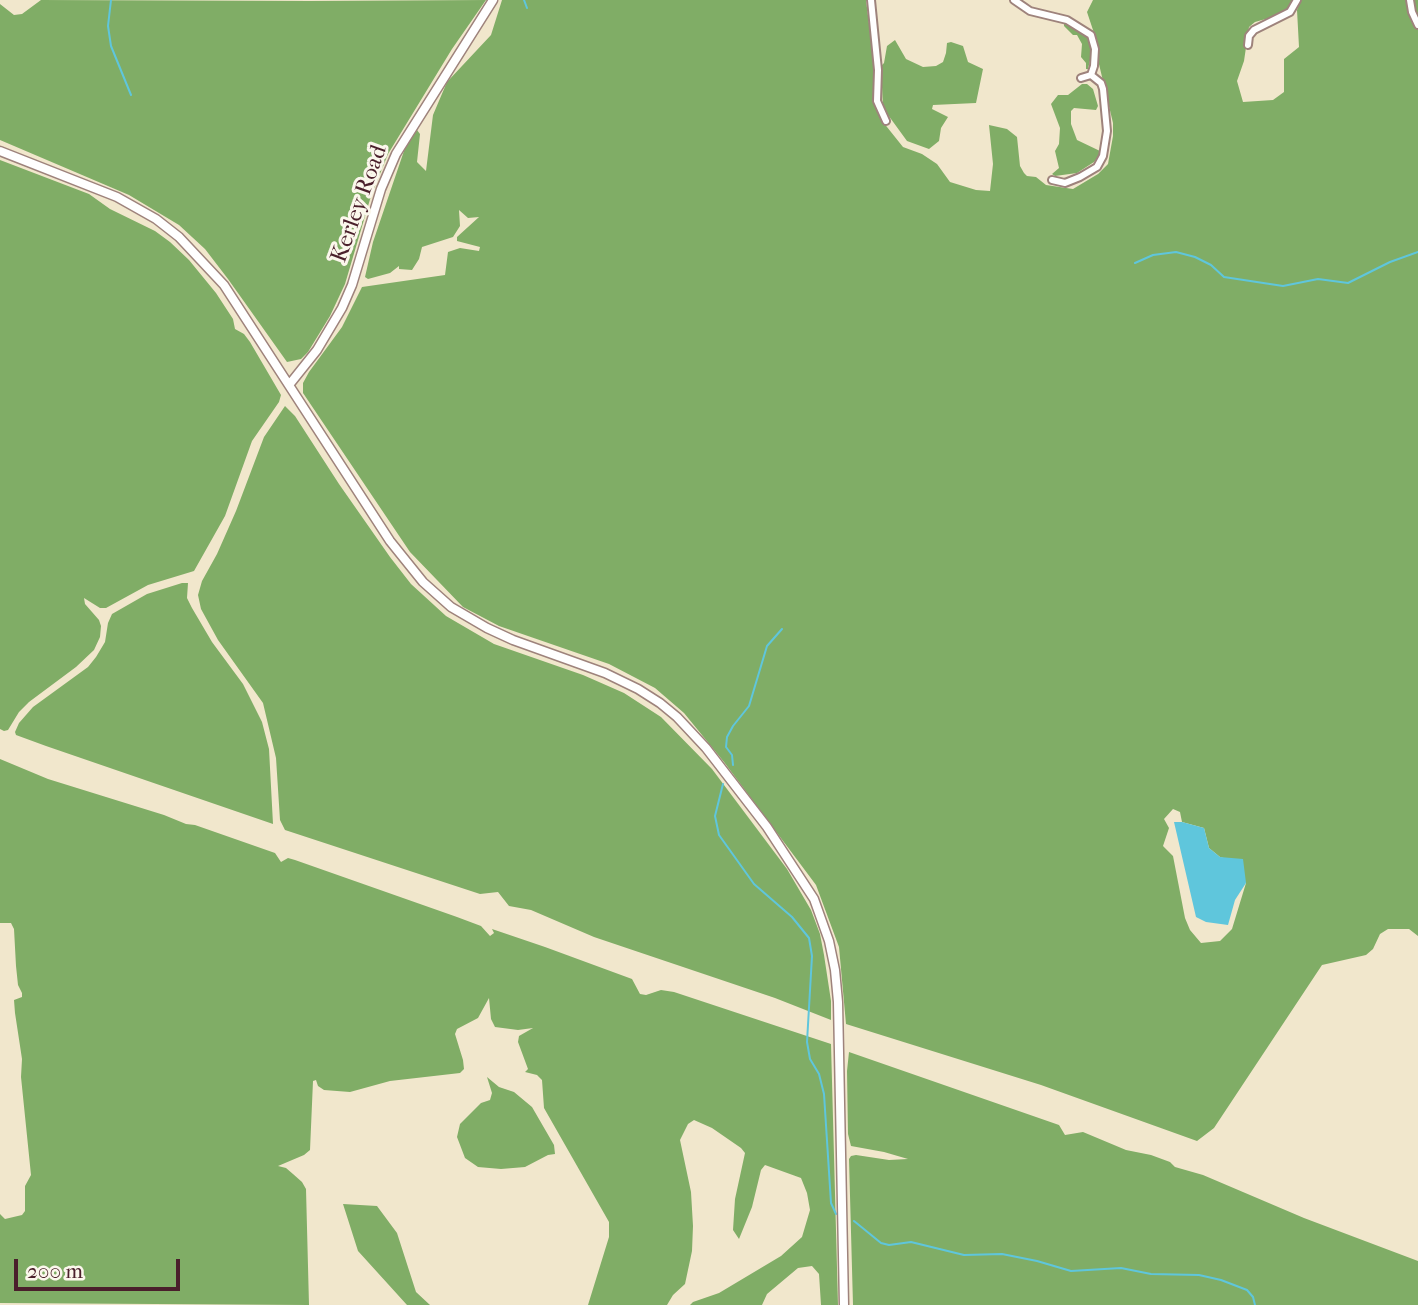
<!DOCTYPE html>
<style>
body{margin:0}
#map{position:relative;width:1418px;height:1305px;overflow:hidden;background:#f1e7cc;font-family:"IM FELL French Canon",serif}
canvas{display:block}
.scale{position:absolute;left:14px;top:1259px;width:166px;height:32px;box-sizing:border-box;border:4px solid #4a1f2b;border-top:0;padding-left:9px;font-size:21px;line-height:24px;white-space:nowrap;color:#4a1f2b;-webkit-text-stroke:5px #fbf7ec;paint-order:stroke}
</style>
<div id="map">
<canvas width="1418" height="1305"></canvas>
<div class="scale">200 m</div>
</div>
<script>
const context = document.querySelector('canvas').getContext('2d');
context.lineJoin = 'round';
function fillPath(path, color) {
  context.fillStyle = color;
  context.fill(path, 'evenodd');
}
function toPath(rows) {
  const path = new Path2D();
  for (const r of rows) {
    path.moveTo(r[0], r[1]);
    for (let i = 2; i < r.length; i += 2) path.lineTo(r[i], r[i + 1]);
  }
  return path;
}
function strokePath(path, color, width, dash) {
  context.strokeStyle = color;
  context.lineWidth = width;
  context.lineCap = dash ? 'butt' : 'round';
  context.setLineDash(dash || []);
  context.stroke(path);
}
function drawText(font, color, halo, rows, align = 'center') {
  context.font = font + ' "IM FELL French Canon",serif';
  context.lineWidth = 6;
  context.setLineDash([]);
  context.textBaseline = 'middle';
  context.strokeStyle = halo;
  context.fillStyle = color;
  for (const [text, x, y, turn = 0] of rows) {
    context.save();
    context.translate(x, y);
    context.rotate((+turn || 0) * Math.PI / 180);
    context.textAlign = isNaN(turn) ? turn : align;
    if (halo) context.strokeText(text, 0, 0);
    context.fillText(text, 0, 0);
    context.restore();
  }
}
const forest = toPath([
 [41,0,311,1,486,0,452,49,388,154,371,196,345,284,330,316,308,352,301,359,287,362,228,279,205,249,179,225,129,195,0,140,0,4,14,15,22,14],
 [502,0,866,0,875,71,876,106,883,122,903,147,922,154,937,164,950,182,976,190,990,191,993,164,989,125,1007,129,1017,137,1020,166,1024,173,1027,176,1036,177,1046,185,1073,189,1098,174,1108,164,1113,136,1113,123,1098,60,1096,39,1087,12,1093,0,1293,0,1291,9,1280,15,1255,22,1249,27,1244,61,1237,81,1243,102,1273,100,1284,92,1284,59,1299,47,1297,10,1301,0,1418,0,1418,936,1409,929,1388,929,1380,934,1373,949,1366,955,1322,965,1214,1128,1197,1141,1041,1085,846,1024,839,947,816,885,724,762,684,713,655,688,609,664,499,626,463,607,410,552,303,393,303,383,309,372,342,327,362,287,445,275,448,252,460,248,479,251,480,247,457,241,457,237,479,217,468,218,459,210,460,226,453,237,422,247,419,259,412,270,399,269,399,266,390,273,368,279,365,277,373,242,405,148,417,130,420,134,417,162,426,171,433,115,447,82,491,35],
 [1173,809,1180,812,1182,822,1204,828,1209,848,1220,857,1227,859,1246,883,1232,929,1220,941,1201,943,1190,930,1185,918,1173,856,1163,846,1169,828,1164,819],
 [1064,22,1087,37,1092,52,1088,69,1086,69,1086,63,1081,57,1082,44,1077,35,1073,35,1064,26],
 [895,40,906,59,923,67,936,66,943,62,946,53,947,43,951,42,963,46,968,62,983,69,976,103,933,105,932,109,948,117,941,128,939,141,929,149,907,141,883,108,881,66,884,63,887,46],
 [1082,84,1087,84,1093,89,1098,106,1096,110,1074,108,1071,111,1071,124,1077,140,1100,151,1099,156,1094,162,1077,173,1055,176,1052,174,1059,168,1055,151,1059,144,1060,128,1051,104,1058,95,1068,95],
 [0,160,89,194,110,209,155,231,170,242,189,260,216,293,233,319,235,329,244,334,250,342,281,395,279,402,252,441,225,516,194,571,148,585,106,608,100,608,84,598,85,604,99,620,101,626,100,637,94,650,76,667,29,702,19,712,8,730,4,731,0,729],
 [285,406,295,416,339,484,390,557,411,584,446,616,494,644,583,675,624,693,661,717,712,769,787,869,811,910,820,934,824,955,831,1001,831,1020,775,998,594,937,531,910,509,906,498,892,480,894,285,830,280,820,276,758,263,703,218,640,201,609,198,595,202,581,217,554,236,511,264,437],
 [182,583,188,583,187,598,192,608,212,642,243,684,262,722,269,749,273,824,46,746,16,735,15,732,19,723,33,707,88,667,96,657,105,642,108,623,112,614,147,594],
 [0,759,48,779,164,815,186,824,195,825,275,853,281,862,288,858,295,860,457,917,481,926,490,936,494,933,492,929,545,947,632,979,640,994,646,995,661,990,674,992,831,1044,838,1305,821,1305,819,1274,812,1266,798,1268,767,1294,762,1305,690,1305,693,1302,719,1293,781,1256,802,1237,810,1210,807,1193,801,1178,765,1165,761,1170,752,1207,739,1239,733,1230,735,1199,745,1153,741,1148,712,1128,694,1120,688,1124,680,1140,691,1192,693,1226,692,1251,685,1284,673,1295,667,1305,588,1305,609,1237,609,1222,544,1108,542,1080,537,1075,525,1072,528,1069,518,1042,519,1036,533,1028,518,1030,495,1027,491,1019,489,998,478,1018,457,1029,455,1034,463,1060,464,1069,460,1073,390,1081,350,1092,324,1090,318,1086,316,1080,313,1081,310,1150,304,1155,278,1166,286,1168,293,1174,302,1182,306,1189,309,1305,0,1303,0,1214,5,1219,22,1215,25,1211,25,1186,31,1175,21,1077,22,1059,15,1013,14,1000,22,997,22,993,18,985,16,966,14,929,11,923,0,923],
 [849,1052,1059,1125,1065,1135,1083,1132,1126,1150,1151,1155,1170,1162,1175,1167,1203,1175,1304,1218,1418,1261,1418,1305,853,1305,849,1159,851,1156,856,1155,889,1160,908,1159,884,1152,851,1146,848,1134,847,1071],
 [487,1077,499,1087,514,1092,532,1107,554,1145,555,1154,548,1155,525,1167,501,1169,478,1167,465,1158,457,1137,460,1124,481,1103,490,1100,492,1093],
 [343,1204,377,1206,397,1233,416,1292,430,1305,407,1305,358,1251]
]);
const water = toPath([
 [1174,822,1182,822,1204,828,1209,848,1220,857,1243,859,1246,883,1235,900,1228,925,1206,922,1196,917]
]);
const stream = toPath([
 [111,0,108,26,111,46,131,95],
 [524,0,527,8],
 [1135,263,1153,255,1176,252,1195,257,1211,265,1224,277,1283,286,1318,279,1348,283,1390,262,1418,252],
 [733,765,732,755,726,747,727,737,733,726,749,706,767,646,782,629],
 [723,784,715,816,719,835,754,884,792,917,809,938,812,956,807,1042,810,1059,819,1074,824,1094,831,1203,836,1214],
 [854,1221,881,1243,889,1245,911,1242,964,1255,1002,1254,1037,1261,1071,1271,1121,1268,1151,1274,1199,1275,1221,1280,1247,1290,1253,1297,1255,1305]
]);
const minor = toPath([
 [871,0,878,70,877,101,886,121],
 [1014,0,1030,11,1067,20,1091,35,1095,49,1094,66,1091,75,1081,78],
 [1410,0,1412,12,1418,25],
 [1248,45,1249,36,1254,30,1290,12,1297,0],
 [1052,180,1065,183,1080,177,1097,167,1103,156,1107,131,1103,89,1101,83,1091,75]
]);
const tertiary = toPath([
 [0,151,117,197,156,219,179,237,224,285,390,541,423,582,451,607,487,628,513,640,605,673,638,689,660,703,677,717,706,748,767,827,814,899,829,941,835,970,838,1002,844,1305],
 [289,385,317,350,342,308,352,285,381,189,396,154,493,0]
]);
const streetNames = [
 ["Kerley Road",360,204,-70]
];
fillPath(forest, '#80ad66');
fillPath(water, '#5fc6dc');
strokePath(stream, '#5fc6dc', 2);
strokePath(minor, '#9e837c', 10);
strokePath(tertiary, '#9e837c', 11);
strokePath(minor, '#fff', 6);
strokePath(tertiary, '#fff', 8);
drawText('23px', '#4a1f2b', '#fbf7ec', streetNames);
</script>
